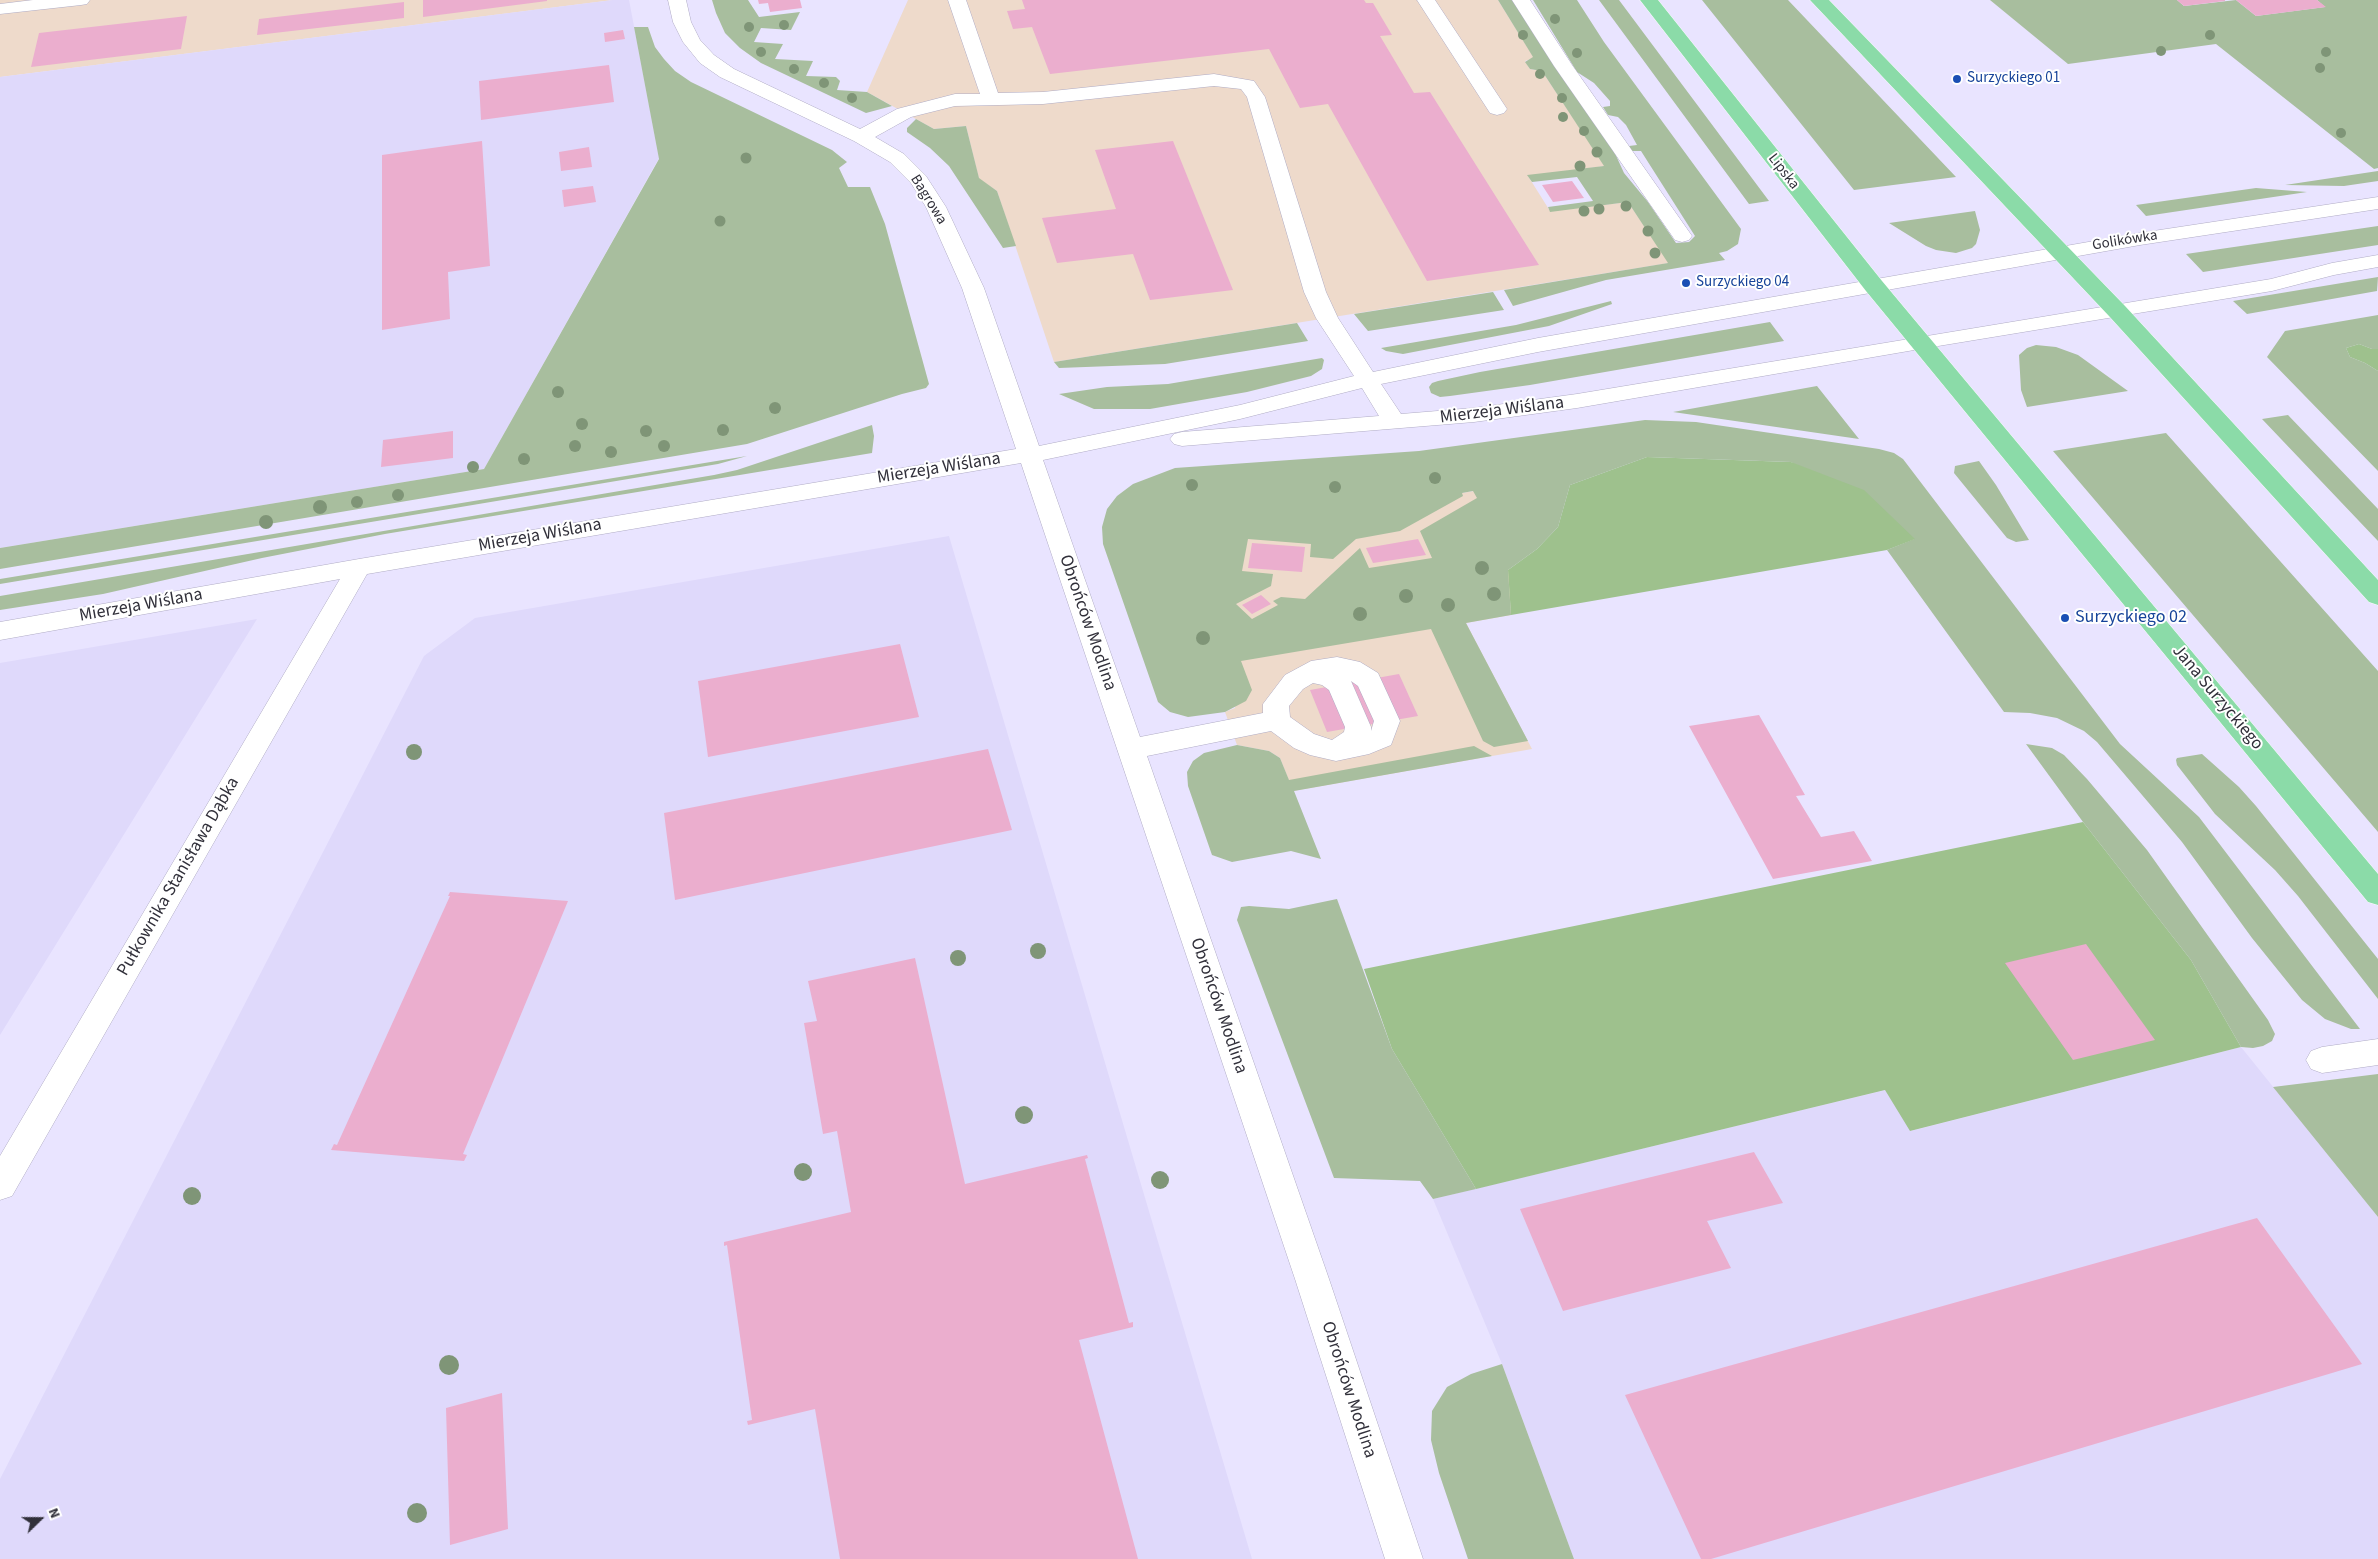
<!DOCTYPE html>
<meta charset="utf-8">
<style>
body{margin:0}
#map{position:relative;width:2378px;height:1559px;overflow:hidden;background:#e9e4ff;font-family:"Source Sans 3",sans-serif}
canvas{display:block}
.north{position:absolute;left:15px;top:1494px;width:50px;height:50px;-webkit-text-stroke:4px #fff;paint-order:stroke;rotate:68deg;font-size:14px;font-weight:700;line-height:20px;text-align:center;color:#31303a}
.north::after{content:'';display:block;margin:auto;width:18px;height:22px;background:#31303a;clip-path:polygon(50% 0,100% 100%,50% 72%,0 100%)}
</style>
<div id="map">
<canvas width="2378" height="1559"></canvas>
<div class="north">N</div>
</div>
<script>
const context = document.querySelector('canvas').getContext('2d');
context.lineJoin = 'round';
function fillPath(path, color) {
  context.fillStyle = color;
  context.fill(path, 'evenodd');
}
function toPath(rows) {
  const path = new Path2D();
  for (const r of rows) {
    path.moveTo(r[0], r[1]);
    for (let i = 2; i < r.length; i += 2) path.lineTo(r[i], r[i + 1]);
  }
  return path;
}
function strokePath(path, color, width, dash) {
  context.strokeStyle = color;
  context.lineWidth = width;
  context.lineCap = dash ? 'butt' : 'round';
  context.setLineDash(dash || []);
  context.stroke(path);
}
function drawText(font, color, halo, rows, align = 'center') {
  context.font = font + ' "Source Sans 3",sans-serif';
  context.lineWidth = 4;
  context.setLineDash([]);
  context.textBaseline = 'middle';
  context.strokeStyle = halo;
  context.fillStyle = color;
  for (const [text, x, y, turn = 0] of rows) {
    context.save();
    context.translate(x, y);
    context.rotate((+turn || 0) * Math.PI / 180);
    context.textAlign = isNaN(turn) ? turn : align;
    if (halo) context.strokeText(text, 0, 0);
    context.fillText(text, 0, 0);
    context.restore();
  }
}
const commercial = toPath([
 [0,0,613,0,0,77],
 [908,0,1498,0,1534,58,1525,61,1530,69,1542,71,1605,166,1528,176,1550,211,1628,202,1669,263,1054,362,997,191,979,179,966,126,934,129,867,92],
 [1504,486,1511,615,1466,623,1532,749,1293,791,1280,758,1269,751,1237,745,1225,712,1235,708,1241,661,1196,537]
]);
const built = toPath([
 [613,0,629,0,659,158,484,469,0,548,0,77],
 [949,536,1252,1559,0,1559,0,1479,424,656,475,618],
 [257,619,0,1035,0,663],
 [2241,1047,2378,1217,2378,1559,1574,1559,1502,1364,1433,1199,1886,1090,1911,1131]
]);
const green = toPath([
 [712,0,748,0,759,17,800,12,791,30,761,28,754,42,783,44,775,59,813,61,806,76,836,77,840,81,837,90,867,92,892,106,866,113,761,63,740,48,725,33,716,13],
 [1498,0,1512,0,1613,149,1624,173,1648,202,1676,243,1689,242,1695,236,1641,151,1631,151,1629,146,1637,145,1626,125,1618,117,1608,115,1603,107,1610,106,1610,101,1594,83,1577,72,1533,0,1577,0,1604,42,1741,229,1738,244,1727,251,1719,253,1725,260,1606,280,1513,306,1504,290,1668,263,1628,202,1550,212,1548,207,1593,201,1577,177,1532,182,1527,175,1604,166,1542,71,1530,69,1525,62,1533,57],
 [1599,0,1619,0,1769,201,1749,204],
 [1702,0,1788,0,1956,177,1854,190],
 [1990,0,2177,0,2184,6,2236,0,2256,16,2325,7,2317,0,2378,0,2378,168,2374,169,2216,44,2068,64],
 [634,27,648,27,655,47,664,59,675,71,691,82,832,150,847,162,839,168,848,187,870,187,885,224,929,384,926,388,902,394,747,444,0,569,0,548,484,469,659,159],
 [916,119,934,129,966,126,979,178,997,191,1016,246,1003,248,949,166,930,148,907,132,907,128],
 [2378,171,2378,181,2344,186,2285,185],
 [2256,188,2307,192,2146,216,2136,205],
 [1975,211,1980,230,1976,244,1972,248,1956,253,1936,250,1926,246,1889,223],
 [2378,226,2378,245,2203,272,2186,254],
 [2378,277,2377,291,2247,314,2233,301],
 [1493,292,1504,310,1368,331,1354,314],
 [1611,301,1612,304,1549,326,1403,354,1386,351,1381,348,1516,325],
 [2378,315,2378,349,2372,349,2359,344,2346,348,2350,357,2365,363,2378,371,2378,471,2267,357,2285,331],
 [1770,322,1784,341,1530,385,1450,396,1440,397,1431,393,1429,387,1432,383,1438,381,1480,372],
 [1297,323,1308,341,1165,364,1059,368,1054,362],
 [2036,345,2056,347,2078,355,2128,391,2027,407,2021,390,2019,355,2027,348],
 [1322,358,1324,360,1322,369,1311,376,1247,392,1150,409,1094,409,1059,394,1107,387,1168,384],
 [1817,386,1859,439,1673,412],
 [2288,415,2378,509,2378,541,2262,419],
 [1645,420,1696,422,1879,449,1894,453,1903,459,2120,744,2199,817,2360,1029,2351,1029,2325,1019,2302,1000,2252,938,2182,842,2097,742,2084,731,2057,718,2030,713,2004,712,1887,550,1914,539,1791,462,1647,457,1570,485,1558,527,1537,549,1508,570,1511,615,1466,623,1528,741,1494,747,1483,741,1431,629,1241,661,1252,690,1246,701,1225,712,1188,717,1170,712,1158,702,1103,544,1102,527,1107,509,1117,496,1133,484,1175,468,1419,451],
 [1473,491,1477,498,1420,531,1432,558,1369,568,1360,548,1305,599,1281,597,1273,601,1278,605,1252,619,1236,604,1271,586,1273,574,1242,571,1248,539,1311,544,1310,557,1333,559,1356,539,1400,531,1463,496,1462,493],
 [872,425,874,436,872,453,385,534,262,558,103,594,0,610,0,596,714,475,737,470],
 [2166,433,2378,671,2378,832,2053,451],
 [747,456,718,464,0,584,0,579],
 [1979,461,1996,485,2029,540,2016,542,2007,538,1954,473,1955,466],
 [2026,744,2052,748,2064,755,2087,779,2147,850,2268,1020,2275,1034,2272,1041,2263,1046,2253,1048,2241,1047,2191,960,2083,822],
 [1237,745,1269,751,1280,758,1289,780,1474,746,1492,756,1294,791,1321,859,1291,851,1232,862,1212,855,1188,786,1187,772,1193,761,1204,753],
 [2202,754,2239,787,2256,806,2378,959,2378,999,2298,896,2275,870,2215,814,2177,765,2176,760,2177,758],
 [1337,899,1392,1049,1476,1189,1433,1199,1420,1181,1334,1178,1237,920,1241,907,1249,906,1289,909],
 [2378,1074,2378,1217,2273,1087],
 [1502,1364,1574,1559,1468,1559,1439,1473,1431,1440,1432,1411,1447,1387,1471,1374]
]);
const forest = toPath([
 [2359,344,2372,349,2378,349,2378,371,2365,363,2350,357,2346,348],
 [1647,457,1791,462,1864,490,1915,539,1887,550,1511,615,1508,570,1537,549,1558,527,1570,485],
 [2083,822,2191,960,2241,1047,1910,1131,1885,1090,1476,1189,1392,1049,1364,969]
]);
const building = toPath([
 [423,0,547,0,547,1,423,17],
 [758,0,800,0,802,8,770,12,768,3,759,4],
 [1022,0,1364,0,1366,3,1373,3,1392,35,1380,36,1414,93,1430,92,1539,265,1427,281,1328,104,1300,108,1269,49,1050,74,1032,27,1013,29,1007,11,1025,9],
 [2177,0,2225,0,2225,1,2184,6],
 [2236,0,2317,0,2326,7,2256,16],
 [404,2,404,18,257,35,259,19],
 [187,16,181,49,31,67,39,33],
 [623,30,625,39,605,42,604,33],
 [609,65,614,102,481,120,479,81],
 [482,141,490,266,448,272,450,319,382,330,382,155],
 [1173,141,1233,290,1150,300,1133,254,1057,263,1042,218,1116,209,1095,150],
 [589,147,592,167,561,171,559,152],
 [1572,181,1584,198,1553,202,1542,185],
 [593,186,596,202,564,207,562,190],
 [453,431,453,458,381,467,383,440],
 [1418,539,1426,555,1373,563,1366,548],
 [1252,543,1305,547,1302,572,1248,568],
 [1261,595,1271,604,1252,614,1242,605],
 [900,644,919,717,708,757,698,681],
 [1399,674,1418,716,1327,732,1310,690],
 [1759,715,1805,795,1796,796,1821,837,1854,831,1872,861,1773,879,1689,726],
 [988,749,1012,830,675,900,664,813],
 [450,892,568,901,463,1154,467,1155,464,1161,331,1150,334,1144,337,1145,450,896,448,896],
 [2086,944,2155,1040,2073,1060,2005,963],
 [915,958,965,1184,1087,1155,1088,1158,1085,1159,1129,1323,1133,1322,1133,1327,1079,1340,1138,1559,840,1559,815,1409,748,1425,747,1421,752,1420,727,1245,724,1246,724,1242,851,1212,837,1131,823,1134,804,1023,817,1021,808,981],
 [1754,1152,1783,1203,1707,1221,1731,1268,1563,1311,1520,1209],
 [2257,1218,2362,1364,1711,1559,1701,1559,1625,1395],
 [502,1393,508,1529,450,1545,446,1408]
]);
const minor = toPath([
 [33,0,90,0,87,4,81,5,0,14,0,4,33,0],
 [668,0,686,0,691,22,700,40,714,55,734,69,860,129,897,109,955,94,980,94,948,0,966,0,998,93,1043,92,1214,74,1254,81,1265,97,1326,292,1338,318,1373,372,1538,338,2140,233,2378,197,2378,209,2140,245,1538,352,1381,384,1401,414,1474,408,1577,394,2271,279,2332,263,2378,255,2378,267,2334,275,2272,291,1920,349,1577,408,1474,422,1182,446,1174,444,1170,439,1174,434,1182,432,1379,416,1362,388,1240,419,1043,460,1140,737,1263,713,1263,704,1285,675,1311,661,1337,657,1360,662,1378,673,1400,721,1391,745,1369,754,1336,761,1310,755,1294,748,1271,731,1147,756,1329,1279,1423,1559,1385,1559,1295,1279,1021,463,367,574,12,1196,0,1200,0,1156,340,579,0,640,0,622,359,559,1016,449,962,288,926,207,911,183,890,162,854,141,720,77,700,63,683,42,673,22,668,0],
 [1214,86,1241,89,1247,97,1304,292,1316,318,1354,376,1240,405,1039,446,984,288,946,207,926,176,904,154,875,137,911,117,955,106,1043,104,1214,86],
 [1351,681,1358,686,1374,721,1371,731,1371,727,1351,681],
 [1313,683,1322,685,1329,690,1345,727,1344,732,1332,740,1314,734,1290,717,1289,706,1303,689,1313,683],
 [1417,0,1435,0,1507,109,1504,113,1497,115,1490,113,1417,0],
 [1512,0,1530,0,1572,65,1692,236,1689,240,1682,242,1675,240,1554,66,1512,0],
 [2378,1039,2378,1065,2322,1073,2311,1069,2306,1060,2311,1051,2322,1047,2378,1039]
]);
const major = toPath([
 [1640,0,1658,0,1882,281,2378,874,2378,905,2368,902,1866,291,1640,0],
 [1810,0,1829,0,2125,306,2378,580,2378,605,2369,602,2109,316,1810,0]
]);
const trees = [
 [1555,19,5],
 [784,25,5],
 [749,27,5],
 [1523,35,5],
 [2210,35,5],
 [2161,51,5],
 [761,52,5],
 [2326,52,5],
 [1577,53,5],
 [2320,68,5],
 [794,69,5],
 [1540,74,5],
 [824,83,5],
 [852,98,5],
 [1562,98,5],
 [1563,117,5],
 [1584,131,5],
 [2341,133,5],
 [1597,152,5.5],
 [746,158,5.5],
 [1580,166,5.5],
 [1626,206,5.5],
 [1599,209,5.5],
 [1584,211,5.5],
 [720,221,5.5],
 [1648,231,5.5],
 [1655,253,5.5],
 [558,392,6],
 [775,408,6],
 [582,424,6],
 [723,430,6],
 [646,431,6],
 [575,446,6],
 [664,446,6],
 [611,452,6],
 [524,459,6],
 [473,467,6],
 [1435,478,6],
 [1192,485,6],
 [1335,487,6],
 [398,495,6],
 [357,502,6],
 [320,507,7],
 [266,522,7],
 [1482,568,7],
 [1494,594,7],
 [1406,596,7],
 [1448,605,7],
 [1360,614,7],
 [1203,638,7],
 [414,752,8],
 [1038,951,8],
 [958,958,8],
 [1024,1115,9],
 [803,1172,9],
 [1160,1180,9],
 [192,1196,9],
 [449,1365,10],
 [417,1513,10]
];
const markers = [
 [1957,79,5,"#1a4fb4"],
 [1686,283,5,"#1a4fb4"],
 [2065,618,5,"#1a4fb4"]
];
const farTransitnames = [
 ["Surzyckiego 01",1967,79],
 ["Surzyckiego 04",1696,283]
];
const farStreetnames = [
 ["Lipska",1783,172,52],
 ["Bagrowa",928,200,58],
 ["Golikówka",2125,241,-9]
];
const streetNames = [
 ["Mierzeja Wiślana",1502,411,-7],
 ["Mierzeja Wiślana",939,469,-9],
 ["Mierzeja Wiślana",540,536,-10],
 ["Mierzeja Wiślana",141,606,-10],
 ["Obrońców Modlina",1087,623,71],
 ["Jana Surzyckiego",2217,698,50],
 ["Pułkownika Stanisława Dąbka",179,877,-60],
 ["Obrońców Modlina",1218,1006,71],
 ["Obrońców Modlina",1348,1390,72]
];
const transitNames = [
 ["Surzyckiego 02",2075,618]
];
fillPath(commercial, '#eedacb');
fillPath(built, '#dfd9fb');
fillPath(green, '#a8be9e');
fillPath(forest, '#9ec18d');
fillPath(building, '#ebaece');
strokePath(minor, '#b0acc5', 1);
strokePath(major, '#fff', 1);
fillPath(minor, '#fff');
fillPath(major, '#8bdba8');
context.fillStyle = '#7f9577';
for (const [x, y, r] of trees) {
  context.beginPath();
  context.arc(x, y, r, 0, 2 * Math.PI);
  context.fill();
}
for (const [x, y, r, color] of markers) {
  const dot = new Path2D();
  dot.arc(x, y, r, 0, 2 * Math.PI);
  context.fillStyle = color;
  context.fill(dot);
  strokePath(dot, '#fff', 2);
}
drawText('15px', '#164399', '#fff', farTransitnames, 'left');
drawText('15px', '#31303a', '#fff', farStreetnames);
drawText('18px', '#31303a', '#fff', streetNames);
drawText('18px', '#164399', '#fff', transitNames, 'left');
</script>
